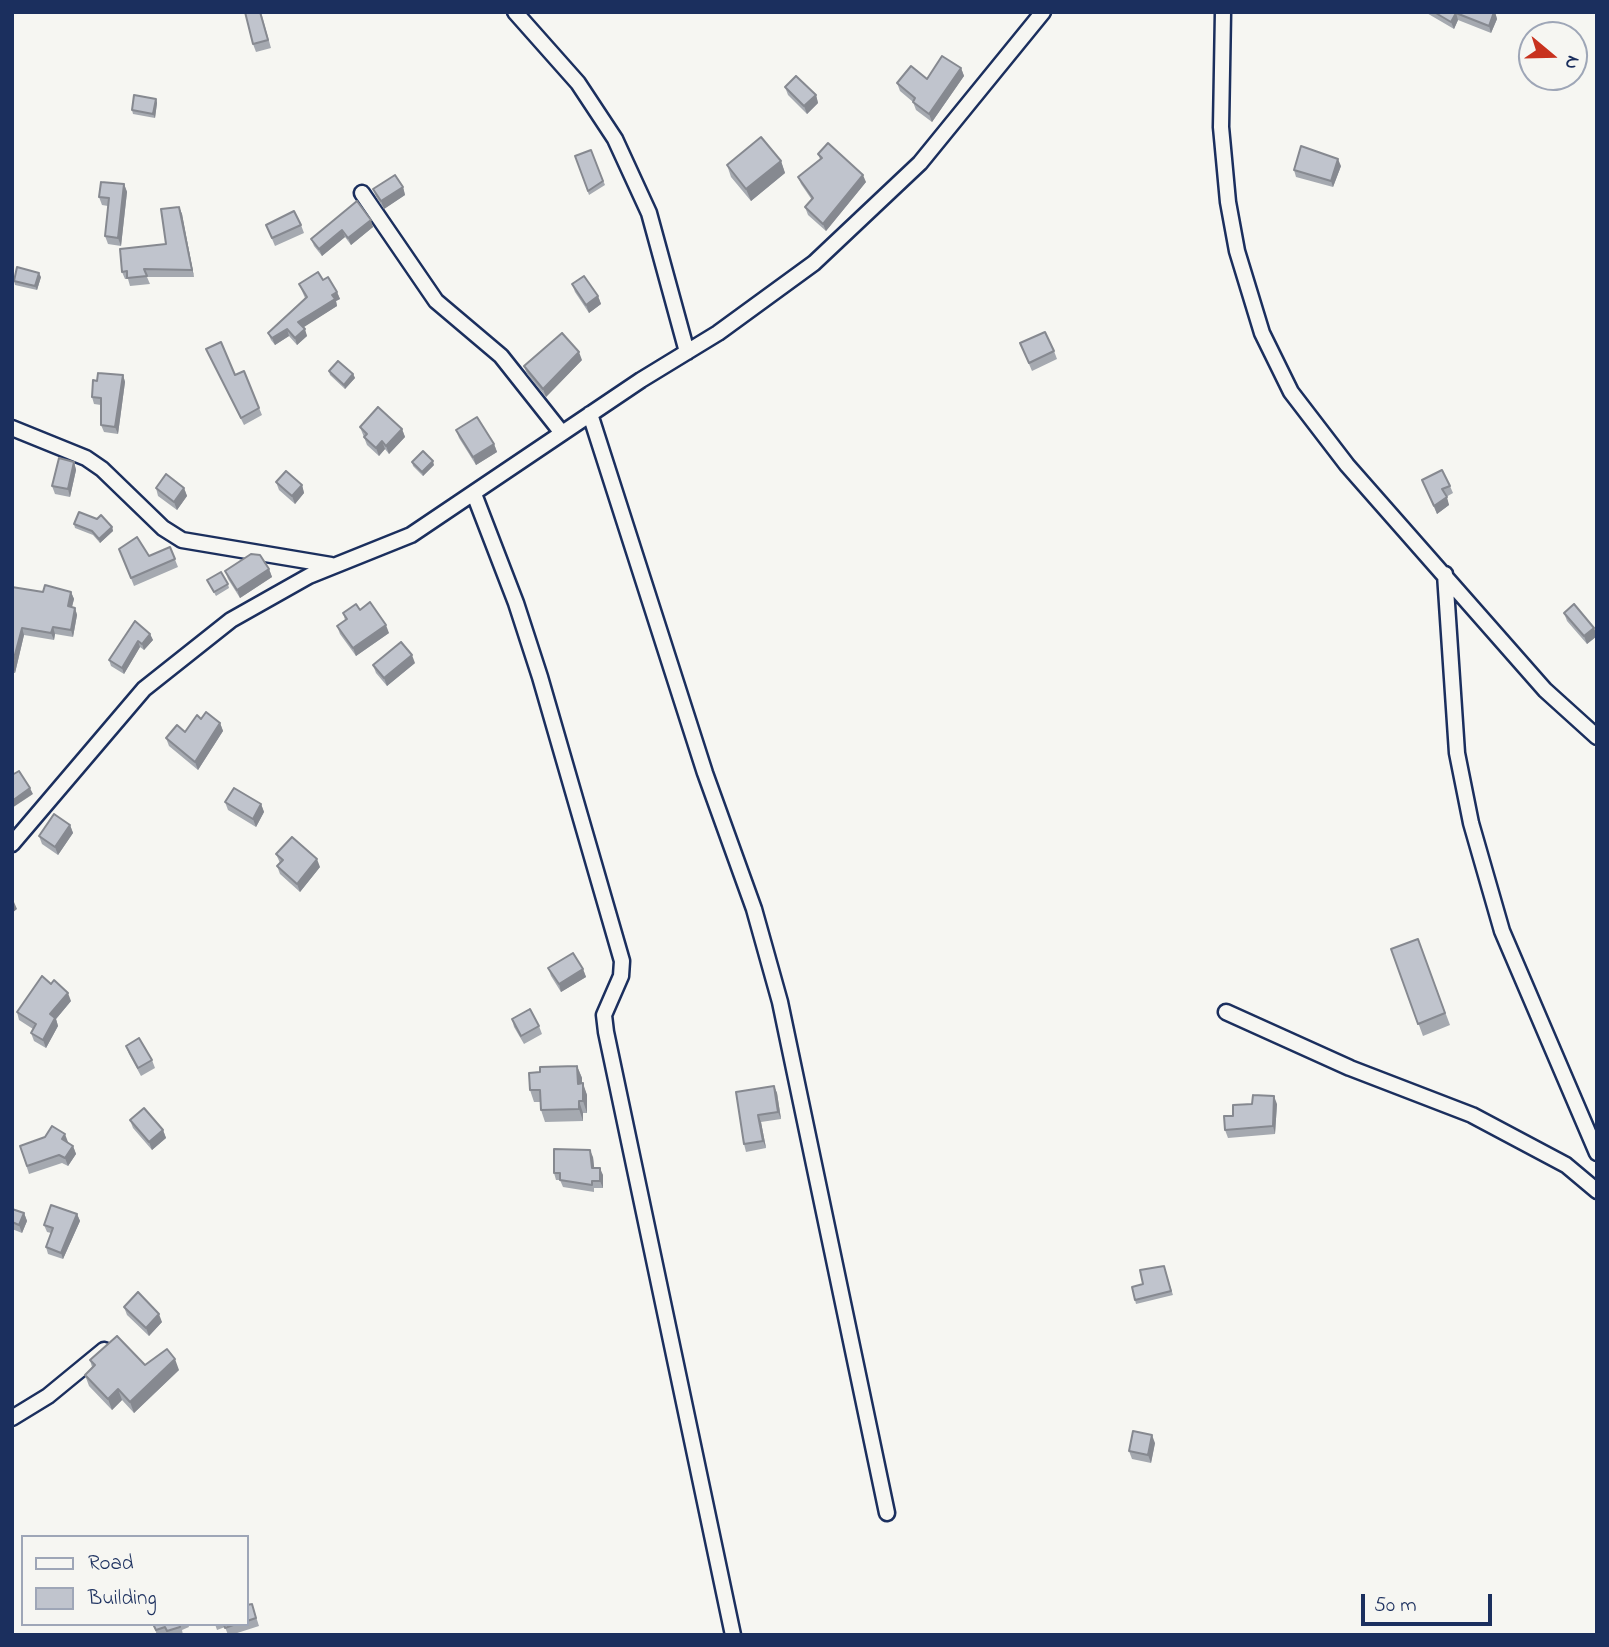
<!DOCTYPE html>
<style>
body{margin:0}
#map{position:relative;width:1609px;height:1647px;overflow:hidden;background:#f6f6f2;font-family:"Indie Flower",sans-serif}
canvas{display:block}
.frame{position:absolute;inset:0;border:14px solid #1b2f5e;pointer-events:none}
.legend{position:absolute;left:21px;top:1535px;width:228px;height:91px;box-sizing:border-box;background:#f6f6f2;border:2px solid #9ea6b7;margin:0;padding:9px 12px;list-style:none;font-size:21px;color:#1b2f5e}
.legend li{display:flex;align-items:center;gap:14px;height:35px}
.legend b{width:35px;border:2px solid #9ea6b7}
.north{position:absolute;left:1518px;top:21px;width:70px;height:70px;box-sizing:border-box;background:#f6f6f2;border:2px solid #9ea6b7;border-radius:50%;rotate:109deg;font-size:19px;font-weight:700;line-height:28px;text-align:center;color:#1b2f5e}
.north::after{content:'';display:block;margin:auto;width:24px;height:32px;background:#c8321e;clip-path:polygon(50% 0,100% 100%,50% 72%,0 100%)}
.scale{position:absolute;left:1361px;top:1594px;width:131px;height:32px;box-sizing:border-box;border:4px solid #1b2f5e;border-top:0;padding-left:9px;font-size:21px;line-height:24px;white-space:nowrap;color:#1b2f5e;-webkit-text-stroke:5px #f6f6f2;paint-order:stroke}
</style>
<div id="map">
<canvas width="1609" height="1647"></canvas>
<div class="frame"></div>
<ul class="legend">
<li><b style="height:9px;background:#f6f6f2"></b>Road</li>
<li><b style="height:19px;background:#c0c4cd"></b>Building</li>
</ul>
<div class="north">N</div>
<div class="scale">50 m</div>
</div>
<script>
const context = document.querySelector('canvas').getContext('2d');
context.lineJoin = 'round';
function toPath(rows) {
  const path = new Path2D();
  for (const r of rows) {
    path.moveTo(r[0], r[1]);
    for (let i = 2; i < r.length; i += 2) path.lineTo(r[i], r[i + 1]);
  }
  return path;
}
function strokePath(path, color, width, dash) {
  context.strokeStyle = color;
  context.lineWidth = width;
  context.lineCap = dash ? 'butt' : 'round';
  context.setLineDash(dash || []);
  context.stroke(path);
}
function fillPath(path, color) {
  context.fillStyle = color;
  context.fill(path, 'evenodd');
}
const minor = toPath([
 [515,12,578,83,615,139,649,213,687,352],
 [1223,12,1221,127,1228,202,1237,251,1262,333,1291,392,1347,465,1545,690,1597,737],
 [362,193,436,301,501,356,562,433],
 [590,414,705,773,754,909,780,1002,887,1513],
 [12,428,86,458,102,469,163,528,182,540,331,565],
 [474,494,516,603,540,677,622,961,621,976,604,1015,606,1032,733,1635],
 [1445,574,1457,753,1471,823,1502,931,1597,1153],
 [12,844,144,689,231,620,309,576,411,535,641,380,718,333,814,263,920,163,1043,12],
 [1226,1012,1350,1068,1472,1115,1566,1165,1597,1191],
 [12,1418,48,1396,104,1350]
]);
const wall = toPath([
 [261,12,271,48,256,52,253,44],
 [1425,12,1495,12,1497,19,1491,33,1458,20,1454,29],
 [961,68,964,76,932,122,916,110,913,102,900,91,897,83,927,79],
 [785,87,816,95,818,103,807,114,788,95],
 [156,99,157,103,155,118,133,114,132,110],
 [591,150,605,185,589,195,575,156],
 [818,154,866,182,826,231,808,215,805,207,812,200,801,184,798,177,820,159],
 [781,161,785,173,751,201,731,177,727,165],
 [1341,166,1333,187,1296,177,1294,170],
 [124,184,127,192,121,246,108,244,105,236,108,206,102,205,99,197],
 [403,187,405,195,384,209,376,197,373,189],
 [357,201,373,227,351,245,345,237,322,256,314,246,311,239],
 [179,207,182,214,194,277,147,277,150,284,130,286,128,279,125,279,122,272,166,244],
 [266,225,301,225,304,233,275,246],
 [41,277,37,290,15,285,14,281],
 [323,280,337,292,340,299,336,301,337,306,303,327,307,336,297,345,289,336,275,345,271,340,268,333,305,298,299,284],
 [572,284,598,296,601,304,589,313,575,292],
 [1020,343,1054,351,1057,359,1032,371],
 [206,349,235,375,244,371,262,415,244,425],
 [582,360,546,397,527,374,524,366],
 [329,371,353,374,355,378,345,389,330,375],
 [123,375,125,382,118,434,104,432,101,425,101,405,94,404,92,397,97,381],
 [360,427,402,429,405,437,389,454,385,449,379,456,367,445],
 [456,430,494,444,497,452,476,465,459,438],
 [74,462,76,470,70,497,55,494,52,486],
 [412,462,434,465,423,476,413,466],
 [1422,480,1450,486,1453,493,1446,497,1449,505,1437,514],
 [276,482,302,485,304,493,295,504,279,490],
 [156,488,184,488,187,496,177,510,158,496],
 [74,524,112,527,113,531,100,543,93,535,75,528],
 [170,547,178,567,134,586,119,549,149,556],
 [269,569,272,577,240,598,228,579,225,571],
 [207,580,228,584,229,588,216,596],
 [12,587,43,592,71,592,74,599,72,607,75,608,77,615,73,637,55,634,54,640,24,635,15,673,12,673],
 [343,613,389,633,356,656,340,634,337,626,345,620],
 [1564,613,1594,628,1597,636,1587,644,1567,621],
 [150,634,153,640,144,650,140,647,124,674,111,666,109,660],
 [415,663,387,686,376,673,373,665],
 [201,719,220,723,223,731,198,770,169,746,166,738,185,732],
 [225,802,261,804,264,812,256,827,228,810],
 [70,825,73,833,58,855,42,844,39,836],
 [276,854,320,867,300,892,280,874,277,866,280,863],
 [1418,939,1450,1025,1423,1036,1391,949],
 [548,968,583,969,586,977,561,992,551,976],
 [71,1001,56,1019,58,1026,46,1048,34,1041,31,1033,33,1029,19,1020,17,1012],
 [512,1019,539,1026,542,1034,524,1044,514,1027],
 [126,1046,152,1060,155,1068,141,1076,129,1054],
 [577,1066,582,1078,582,1083,587,1095,587,1113,583,1113,583,1121,545,1122,541,1110,540,1102,534,1102,530,1090,540,1072],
 [774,1086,777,1093,781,1119,761,1122,766,1148,746,1152,744,1144],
 [1277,1104,1275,1134,1228,1138,1225,1130,1233,1116],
 [130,1120,163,1130,166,1138,152,1150,133,1128],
 [68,1142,67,1143,73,1146,76,1154,68,1166,62,1163,29,1174,20,1146],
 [593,1157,594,1168,603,1175,603,1188,594,1188,594,1192,563,1187,560,1180,556,1180,554,1173],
 [12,1209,24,1213,27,1221,22,1233,12,1229],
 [77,1214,80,1221,63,1259,48,1254,46,1247,51,1233,47,1232,44,1225],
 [1164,1266,1173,1295,1136,1304,1135,1300,1143,1284],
 [124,1307,162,1322,149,1336,127,1315],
 [90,1360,145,1365,179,1370,134,1413,122,1400,112,1410,89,1386,85,1375,92,1367],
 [1155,1443,1151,1463,1132,1459,1129,1451],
 [252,1604,259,1626,231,1635,228,1635,225,1627,217,1630,215,1624,247,1624,247,1605],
 [153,1624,188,1624,189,1627,182,1630,183,1635,157,1635]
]);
const shadedWall = toPath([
 [1495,12,1497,19,1491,33,1489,26],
 [1456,13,1458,20,1454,29,1451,22],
 [961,68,964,76,932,122,929,114],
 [816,95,818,103,807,114,804,106],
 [156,99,157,103,155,118,153,114],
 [1338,159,1341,166,1333,187,1331,181],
 [781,161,785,173,751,201,746,189],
 [863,175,866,182,826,231,823,224],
 [124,184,127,192,121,246,118,238],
 [403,187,405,195,384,209,381,201],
 [179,207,182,214,194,277,192,270],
 [371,220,373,227,351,245,348,238],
 [342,230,345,237,322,256,319,249],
 [39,273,41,277,37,290,35,286],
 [337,292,340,299,336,301,337,306,301,329,298,322],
 [598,296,601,304,589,313,586,305],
 [287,329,289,336,275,345,272,338],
 [305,329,307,336,297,345,295,338],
 [579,352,582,360,546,397,543,389],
 [353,374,355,378,345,389,344,385],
 [123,375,125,382,118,434,115,427],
 [402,429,405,437,389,454,386,446],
 [382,441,385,449,379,456,376,448],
 [494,444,497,452,476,465,473,457],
 [433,461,434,465,423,476,422,472],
 [74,462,76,470,70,497,68,489],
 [302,485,304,493,295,504,292,496],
 [184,488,187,496,177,510,174,502],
 [1447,497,1449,505,1437,514,1434,506],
 [112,527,113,531,100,543,99,539],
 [269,569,272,577,240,598,237,590],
 [71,592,74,599,70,614,68,606],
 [75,608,77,615,73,637,71,630],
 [386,625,389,633,356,656,353,648],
 [53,627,55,634,54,640,51,633],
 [22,628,24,635,15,673,13,666],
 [1594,628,1597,636,1587,644,1584,636],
 [150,634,153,640,144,650,142,644],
 [138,641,140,647,124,674,122,668],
 [412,655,415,663,387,686,384,678],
 [220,723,223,731,198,770,195,762],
 [30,788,33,794,12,808,12,801],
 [261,804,264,812,256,827,253,819],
 [70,825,73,833,58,855,55,847],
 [317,859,320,867,300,892,297,884],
 [14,902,17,909,12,913,12,904],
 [583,969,586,977,561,992,559,984],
 [68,993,71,1001,56,1019,58,1026,46,1048,43,1040,50,1014],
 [577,1066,582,1078,582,1095,578,1084],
 [583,1083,587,1095,587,1113,583,1101],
 [774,1086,777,1093,781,1119,778,1112],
 [1274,1096,1277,1104,1275,1134,1273,1126],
 [579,1101,583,1113,583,1121,579,1109],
 [758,1115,761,1122,766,1148,763,1141],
 [163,1130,166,1138,152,1150,149,1142],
 [65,1134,68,1142,65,1147,62,1139],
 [73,1146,76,1154,68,1166,65,1158],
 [590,1150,593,1157,595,1175,592,1168],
 [600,1168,603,1175,603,1188,600,1181],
 [24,1213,27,1221,22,1233,19,1225],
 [77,1214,80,1221,63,1259,61,1253],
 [159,1314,162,1322,149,1336,146,1328],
 [175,1359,179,1370,134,1413,130,1402],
 [118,1389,122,1400,112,1410,108,1399],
 [1152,1435,1155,1443,1151,1463,1148,1455]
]);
const building = toPath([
 [245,12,260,12,268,40,253,44,245,12],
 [1434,12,1494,12,1489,26,1456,13,1451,22,1434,12],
 [942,56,961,68,929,114,913,102,915,98,897,83,911,66,927,79,942,56],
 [796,76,816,95,804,106,785,87,796,76],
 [134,95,156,99,153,114,132,110,134,95],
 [761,137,781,161,746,189,727,165,761,137],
 [828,143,863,175,823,224,805,207,813,198,798,177,822,158,818,154,828,143],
 [1301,146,1338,159,1331,181,1294,170,1301,146],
 [591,150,603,181,588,191,575,156,591,150],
 [395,175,403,187,381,201,373,189,395,175],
 [101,182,124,184,118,238,105,236,109,198,99,197,101,182],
 [357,201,371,220,348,238,342,230,319,249,311,239,357,201],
 [179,207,192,270,144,269,147,276,127,278,127,271,122,272,120,249,166,244,161,209,179,207],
 [294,211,301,225,272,238,266,225,294,211],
 [17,267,39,273,35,286,14,281,17,267],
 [318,272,323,280,328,277,337,292,332,295,335,299,298,322,305,329,295,338,287,329,272,338,268,333,307,297,299,284,318,272],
 [584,276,598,296,586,305,572,284,584,276],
 [1045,332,1054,351,1029,363,1020,343,1045,332],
 [562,333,579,352,543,389,524,366,562,333],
 [221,342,235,375,244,371,259,408,241,418,206,349,221,342],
 [338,361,353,374,344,385,329,371,338,361],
 [98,373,123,375,115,427,101,425,101,398,92,397,93,380,97,381,98,373],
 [378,407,402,429,386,446,382,441,376,448,364,437,367,434,360,427,378,407],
 [477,417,494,444,473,457,456,430,477,417],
 [423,451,433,461,422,472,412,462,423,451],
 [59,458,74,462,68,489,52,486,59,458],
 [1442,470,1450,486,1442,489,1447,497,1434,506,1422,480,1442,470],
 [286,471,302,485,292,496,276,482,286,471],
 [166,474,184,488,174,502,156,488,166,474],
 [79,512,97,519,101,515,112,527,99,539,92,531,74,524,79,512],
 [137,537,149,556,170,547,175,559,131,578,119,549,137,537],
 [251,554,260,555,269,569,237,590,225,571,251,554],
 [221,572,228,584,214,592,207,580,221,572],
 [45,585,71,592,68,606,75,608,71,630,53,627,51,633,22,628,12,666,12,587,43,592,45,585],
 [370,602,386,625,353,648,337,626,347,619,343,613,356,604,360,610,370,602],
 [1574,604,1594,628,1584,636,1564,613,1574,604],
 [135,621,150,634,142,644,138,641,122,668,109,660,135,621],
 [401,642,412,655,384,678,373,665,401,642],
 [206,712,220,723,195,762,166,738,177,725,185,732,197,715,201,719,206,712],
 [19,771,30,788,12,801,12,775,19,771],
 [234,788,261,804,253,819,225,802,234,788],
 [54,814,70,825,55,847,39,836,54,814],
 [292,837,317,859,297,884,277,866,283,860,276,854,292,837],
 [1418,939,1445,1013,1418,1024,1391,949,1418,939],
 [573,953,583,969,559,984,548,968,573,953],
 [42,976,51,984,54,980,68,993,50,1014,55,1018,43,1040,31,1033,36,1024,17,1012,42,976],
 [530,1009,539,1026,521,1036,512,1019,530,1009],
 [139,1038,152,1060,138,1068,126,1046,139,1038],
 [577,1066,578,1084,583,1083,583,1101,579,1101,579,1109,541,1110,540,1090,530,1090,529,1073,540,1072,540,1067,577,1066],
 [774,1086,778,1112,758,1115,763,1141,744,1144,736,1092,774,1086],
 [1253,1095,1274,1096,1273,1126,1225,1130,1224,1116,1233,1116,1233,1105,1252,1104,1253,1095],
 [144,1108,163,1130,149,1142,130,1120,144,1108],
 [52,1126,65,1134,62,1139,73,1146,65,1158,59,1155,27,1166,20,1146,45,1137,52,1126],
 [554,1149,590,1150,592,1168,600,1168,600,1181,592,1181,592,1185,560,1180,560,1173,554,1173,554,1149],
 [51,1205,77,1214,61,1253,46,1247,53,1228,44,1225,51,1205],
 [12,1209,24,1213,19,1225,12,1222,12,1209],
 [1164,1266,1171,1291,1135,1300,1132,1287,1143,1284,1140,1270,1164,1266],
 [138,1292,159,1314,146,1328,124,1307,138,1292],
 [117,1336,145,1365,167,1349,175,1359,130,1402,118,1389,108,1399,85,1375,95,1365,90,1360,117,1336],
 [1133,1431,1152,1435,1148,1455,1129,1451,1133,1431],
 [252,1604,256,1618,247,1621,247,1605,252,1604],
 [153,1624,180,1624,180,1627,167,1631,165,1627,156,1630,153,1624],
 [224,1624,236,1624,225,1628,224,1624]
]);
strokePath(minor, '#1b2f5e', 19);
strokePath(minor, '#f6f6f2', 14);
fillPath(wall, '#a5a9b0');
fillPath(shadedWall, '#868990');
fillPath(building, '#c0c4cd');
strokePath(building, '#868990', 2);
</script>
